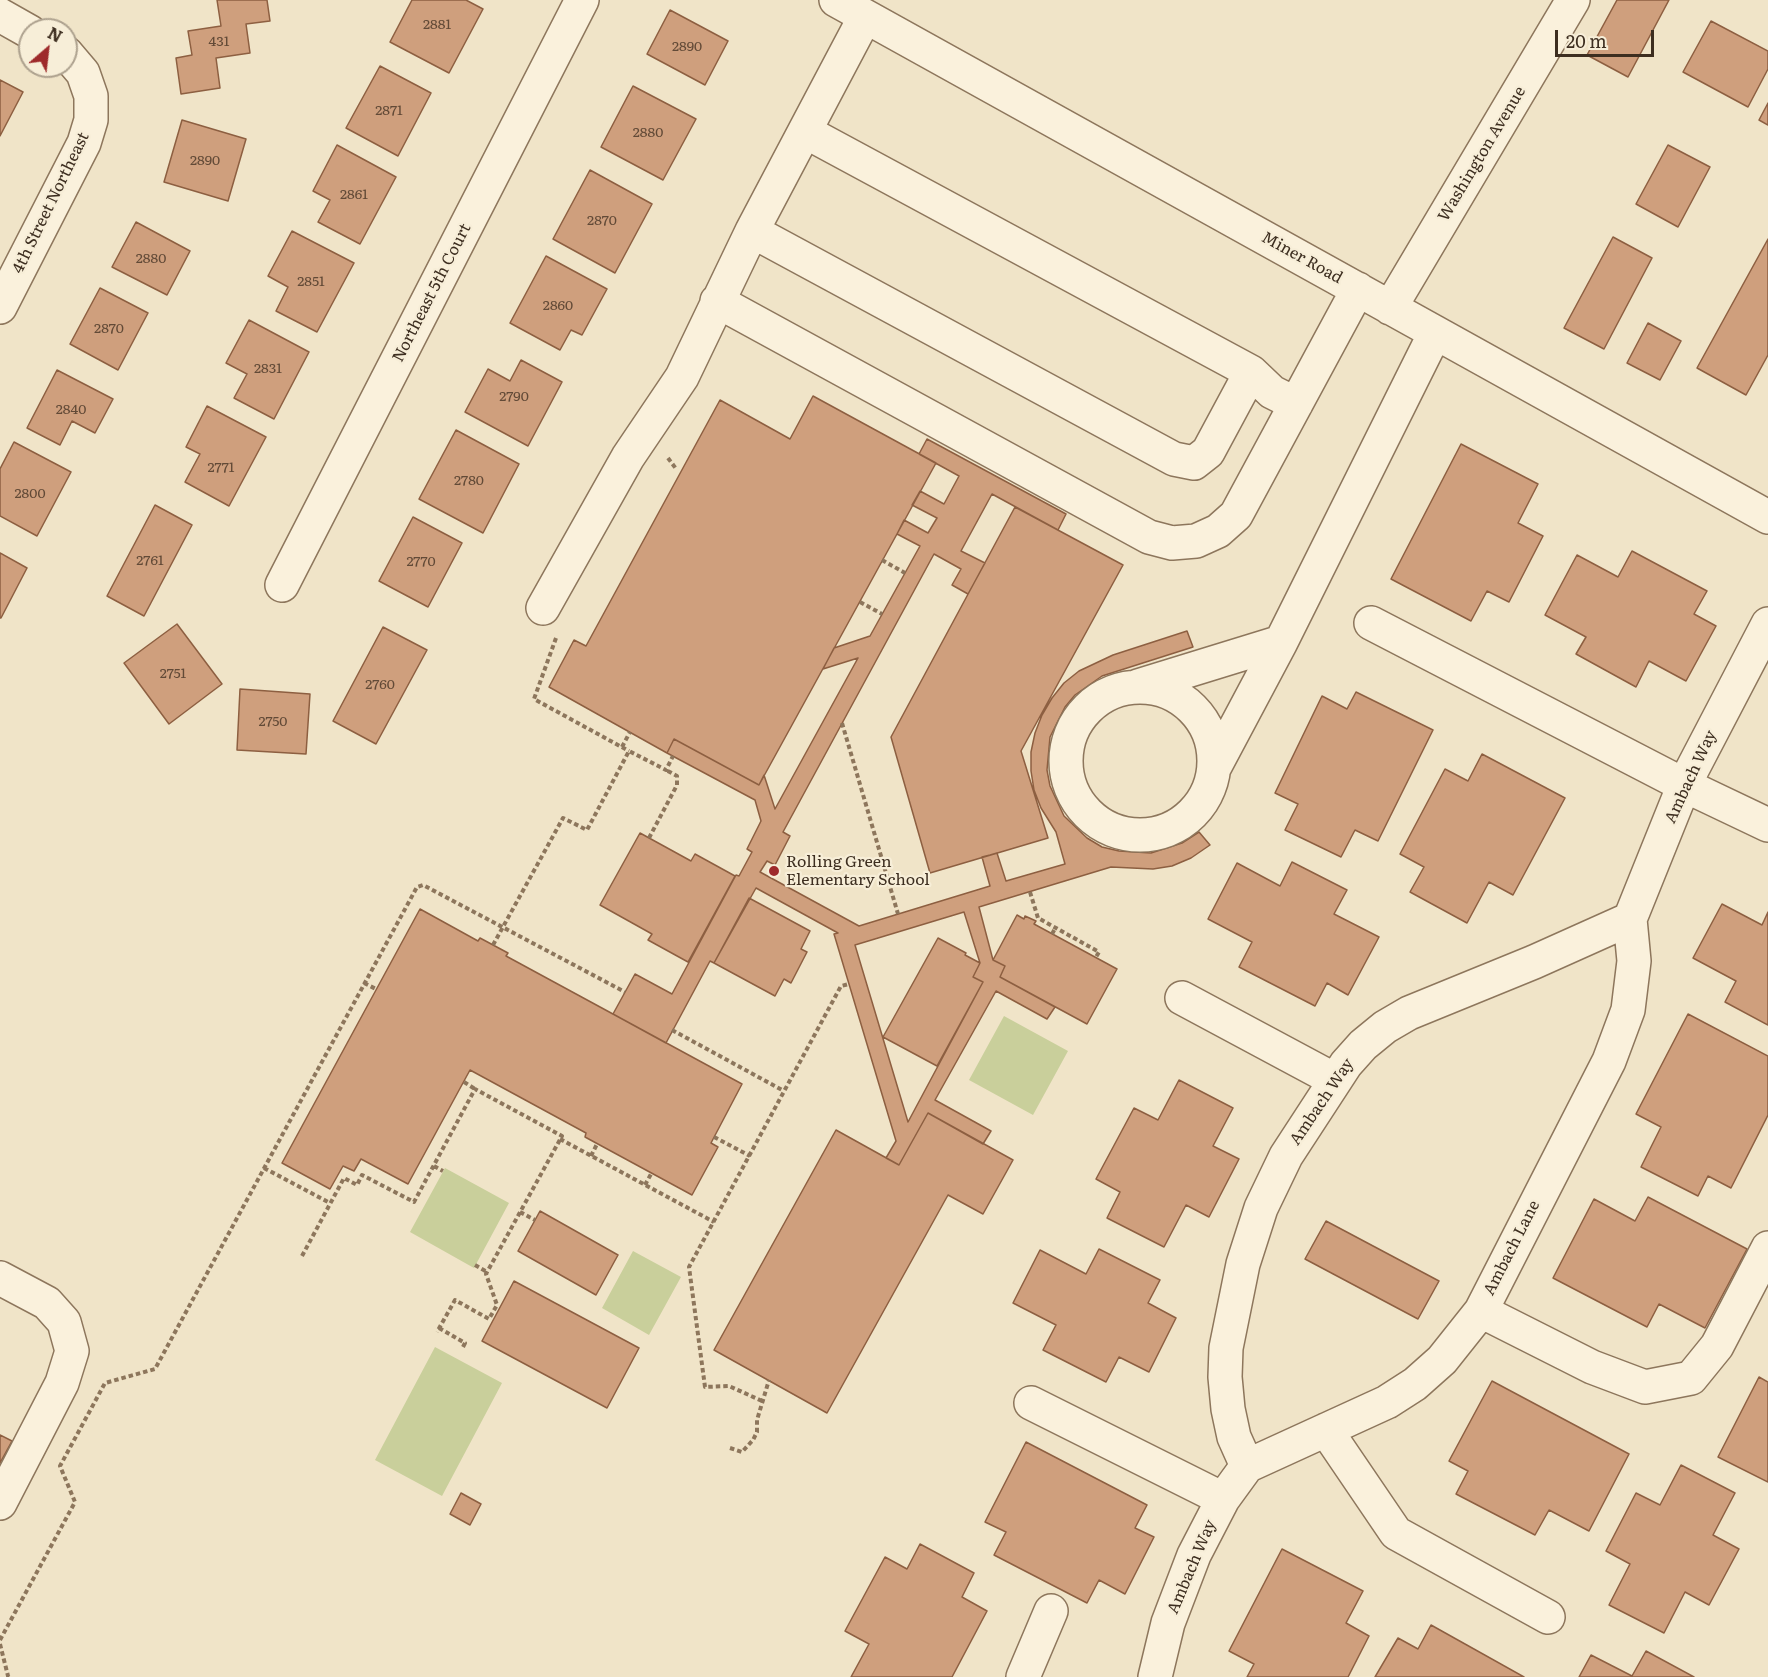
<!DOCTYPE html>
<style>
body{margin:0}
#map{position:relative;width:1768px;height:1677px;overflow:hidden;background:#f0e4c8;font-family:Literata,serif}
canvas{display:block}
.north{position:absolute;left:18px;top:18px;width:60px;height:60px;box-sizing:border-box;background:#f7eed8;border:2px solid #ada18e;border-radius:50%;rotate:28deg;font-size:16px;font-weight:700;line-height:24px;text-align:center;color:#3d2e20}
.north::after{content:'';display:block;margin:auto;width:21px;height:27px;background:#9e2a2b;clip-path:polygon(50% 0,100% 100%,50% 72%,0 100%)}
.scale{position:absolute;left:1555px;top:30px;width:99px;height:27px;box-sizing:border-box;border:3px solid #3d2e20;border-top:0;padding-left:8px;font-size:18px;line-height:21px;white-space:nowrap;color:#3d2e20;-webkit-text-stroke:4px #f7eed8;paint-order:stroke}
</style>
<div id="map">
<canvas width="1768" height="1677"></canvas>
<div class="north">N</div>
<div class="scale">20 m</div>
</div>
<script>
const context = document.querySelector('canvas').getContext('2d');
context.lineJoin = 'round';
function fillPath(path, color) {
  context.fillStyle = color;
  context.fill(path, 'evenodd');
}
function toPath(rows) {
  const path = new Path2D();
  for (const r of rows) {
    if (r.length === 3) {
      path.moveTo(r[0] + r[2], r[1]);
      path.arc(r[0], r[1], r[2], 0, 2 * Math.PI);
      continue;
    }
    path.moveTo(r[0], r[1]);
    for (let i = 2; i < r.length; i += 2) path.lineTo(r[i], r[i + 1]);
  }
  return path;
}
function strokePath(path, color, width, dash) {
  context.strokeStyle = color;
  context.lineWidth = width;
  context.lineCap = dash ? 'butt' : 'round';
  context.setLineDash(dash || []);
  context.stroke(path);
}
function drawText(font, color, halo, rows, align = 'center') {
  context.font = font + ' Literata,serif';
  context.lineWidth = 4.5;
  context.setLineDash([]);
  context.textBaseline = 'middle';
  context.strokeStyle = halo;
  context.fillStyle = color;
  for (const [text, x, y, turn = 0] of rows) {
    context.save();
    context.translate(x, y);
    context.rotate((+turn || 0) * Math.PI / 180);
    context.textAlign = isNaN(turn) ? turn : align;
    if (halo) context.strokeText(text, 0, 0);
    context.fillText(text, 0, 0);
    context.restore();
  }
}
const green = toPath([
 [1004,1016,1068,1051,1033,1115,969,1080],
 [445,1168,509,1203,474,1268,410,1232],
 [633,1251,681,1277,649,1335,602,1308],
 [435,1347,502,1383,442,1496,375,1460]
]);
const building = toPath([
 [217,0,267,0,270,21,246,24,250,53,216,58,220,88,181,94,176,58,192,55,188,31,221,26,217,0],
 [412,0,466,0,483,9,449,73,390,42,412,0],
 [1617,0,1669,0,1628,77,1587,55,1617,0],
 [670,10,728,41,705,85,647,54,670,10],
 [1711,21,1768,51,1768,69,1748,107,1683,72,1711,21],
 [380,66,431,93,398,156,346,128,380,66],
 [0,80,23,92,0,136,0,80],
 [633,86,696,119,663,180,601,147,633,86],
 [1768,103,1768,125,1759,120,1768,103],
 [182,120,246,139,228,201,164,182,182,120],
 [337,145,396,177,360,244,318,222,330,200,313,191,337,145],
 [1668,145,1710,167,1678,227,1636,204,1668,145],
 [590,170,652,204,615,273,553,239,590,170],
 [136,222,190,251,167,295,112,267,136,222],
 [292,231,354,263,317,332,276,311,288,287,268,276,292,231],
 [1613,237,1652,258,1604,349,1564,328,1613,237],
 [1768,239,1768,355,1746,395,1697,368,1768,239],
 [546,256,607,289,582,335,571,330,560,350,510,323,546,256],
 [100,288,148,313,118,370,70,344,100,288],
 [249,320,309,352,274,419,234,398,247,374,226,363,249,320],
 [1648,323,1681,341,1660,380,1627,363,1648,323],
 [521,360,562,382,528,446,465,412,488,369,510,381,521,360],
 [57,370,113,399,95,433,72,421,60,445,27,428,57,370],
 [813,396,936,463,759,785,674,739,667,753,549,687,574,640,586,646,720,400,790,439,813,396],
 [207,406,266,437,229,506,185,482,200,454,186,447,207,406],
 [456,430,519,464,483,533,419,499,456,430],
 [927,439,1066,514,1058,530,992,494,961,551,985,563,968,594,952,585,961,569,934,554,783,832,790,836,775,865,767,861,760,872,859,926,990,886,982,857,990,855,997,853,1006,881,1065,864,1056,832,1041,808,1034,790,1031,771,1031,752,1035,733,1042,715,1052,698,1064,683,1079,671,1113,655,1187,631,1193,647,1102,676,1075,695,1065,707,1050,737,1047,770,1050,786,1064,816,1087,838,1102,847,1119,851,1151,853,1182,843,1199,832,1210,845,1191,858,1172,866,1153,869,1111,867,979,907,993,960,1005,966,1000,977,1055,1007,1047,1019,996,991,935,1100,991,1131,983,1144,928,1113,899,1165,886,1158,896,1141,834,934,838,933,756,888,714,963,710,961,666,1043,613,1014,635,974,672,994,736,875,739,876,752,852,747,849,761,821,755,800,667,753,674,739,759,785,764,775,775,809,858,658,823,669,834,648,870,636,920,546,897,534,904,520,928,533,937,518,912,505,920,491,944,504,959,476,919,454,927,439],
 [964,912,980,963,973,977,983,982,908,1122,855,945,964,912],
 [14,442,71,472,37,536,0,516,0,469,14,442],
 [1461,444,1538,484,1518,523,1543,536,1509,602,1487,591,1471,621,1391,579,1461,444],
 [155,505,192,525,144,616,107,596,155,505],
 [1015,507,1123,565,1021,751,1048,838,930,873,891,737,1015,507],
 [413,517,462,543,428,607,379,581,413,517],
 [1632,551,1707,591,1694,614,1716,626,1686,681,1649,661,1636,687,1576,654,1586,637,1545,615,1577,555,1618,577,1632,551],
 [0,553,27,568,1,618,0,618,0,553],
 [177,624,222,684,169,724,124,663,177,624],
 [383,627,427,650,376,744,333,721,383,627],
 [240,689,310,694,306,754,237,750,240,689],
 [1356,692,1433,730,1378,841,1355,830,1341,857,1285,830,1298,804,1275,793,1322,696,1347,709,1356,692],
 [1482,754,1565,798,1513,895,1489,882,1467,923,1410,892,1424,867,1400,854,1445,769,1468,781,1482,754],
 [640,833,691,861,695,854,735,876,688,962,648,940,652,934,600,905,640,833],
 [1292,862,1347,890,1334,914,1379,937,1348,995,1327,983,1315,1006,1239,967,1252,942,1208,919,1237,863,1280,886,1292,862],
 [749,898,810,931,801,949,807,952,791,983,784,979,775,996,714,963,749,898],
 [1722,904,1762,925,1768,912,1768,1025,1725,1002,1736,981,1693,958,1722,904],
 [420,909,478,941,480,938,508,953,506,956,742,1084,711,1143,718,1147,692,1195,585,1137,586,1133,470,1070,408,1184,361,1159,354,1171,343,1166,330,1189,282,1163,420,909],
 [1017,915,1024,919,1025,916,1036,921,1034,924,1117,969,1087,1024,1000,977,1005,966,993,960,1017,915],
 [938,938,966,953,965,955,980,963,973,977,983,982,937,1066,883,1037,938,938],
 [1688,1014,1768,1056,1768,1115,1731,1188,1708,1176,1698,1196,1641,1167,1661,1127,1636,1114,1688,1014],
 [1179,1080,1233,1108,1213,1146,1239,1159,1209,1217,1186,1205,1164,1247,1107,1218,1120,1192,1096,1179,1134,1108,1158,1120,1179,1080],
 [928,1113,1013,1160,983,1214,948,1195,827,1413,714,1350,836,1130,899,1165,928,1113],
 [1648,1197,1747,1249,1705,1328,1659,1304,1647,1327,1553,1278,1594,1199,1635,1221,1648,1197],
 [540,1211,618,1255,596,1295,518,1251,540,1211],
 [1326,1221,1439,1281,1418,1319,1305,1259,1326,1221],
 [1099,1249,1160,1280,1148,1303,1176,1318,1149,1372,1119,1357,1106,1382,1043,1350,1056,1325,1013,1303,1040,1250,1086,1274,1099,1249],
 [514,1281,639,1348,607,1408,482,1341,514,1281],
 [1759,1377,1768,1382,1768,1482,1718,1457,1759,1377],
 [1492,1381,1629,1454,1589,1531,1549,1510,1535,1535,1456,1494,1468,1471,1449,1461,1492,1381],
 [0,1435,12,1441,0,1463,0,1435],
 [1026,1442,1147,1505,1135,1528,1154,1537,1125,1594,1099,1580,1087,1603,994,1555,1006,1532,985,1522,1026,1442],
 [1681,1465,1735,1493,1713,1535,1739,1549,1709,1605,1685,1592,1664,1633,1609,1605,1630,1564,1606,1551,1636,1493,1660,1505,1681,1465],
 [461,1493,481,1504,470,1525,450,1514,461,1493],
 [920,1544,974,1573,962,1597,987,1611,952,1677,851,1677,869,1644,845,1631,885,1557,907,1569,920,1544],
 [1282,1549,1363,1591,1346,1623,1369,1636,1348,1677,1247,1677,1254,1664,1229,1651,1282,1549],
 [1431,1625,1524,1677,1375,1677,1398,1638,1418,1649,1431,1625],
 [1646,1651,1694,1677,1579,1677,1591,1655,1632,1676,1646,1651]
]);
const path = toPath([
 [668,458,677,470],
 [882,560,905,573],
 [860,602,882,614],
 [556,638,534,699,629,751],
 [842,723,898,914],
 [622,747,630,732],
 [649,838,677,785,677,776,666,770],
 [1030,892,1038,918,1099,952,1096,957],
 [1052,934,1056,927],
 [493,945,563,818,587,830,629,751,666,770,673,756],
 [364,983,376,989],
 [672,1030,784,1091],
 [464,1082,475,1089],
 [714,1137,750,1156],
 [560,1139,714,1222],
 [591,1156,597,1144],
 [434,1166,443,1171],
 [264,1168,330,1203],
 [645,1185,651,1174],
 [520,1212,535,1220],
 [302,1256,344,1178,357,1185,362,1175,414,1202,475,1089,562,1136,486,1274,497,1305,489,1319,455,1300,437,1332],
 [475,1265,487,1272],
 [439,1328,465,1343,463,1347],
 [762,1401,729,1386,705,1387,689,1267,841,986,849,984],
 [730,1448,742,1452,753,1440,757,1432,757,1420,769,1380],
 [0,1640,75,1502,60,1466,105,1383,155,1369,417,887,423,885,625,992],
 [0,1644,8,1676,10,1677]
]);
const minor = toPath([
 [836,0,1768,517],
 [0,15,30,32],
 [806,132,1251,372,1272,392,1296,404],
 [752,231,1174,459,1194,463,1208,452,1251,372],
 [717,301,1149,537,1172,543,1196,541,1218,531,1236,515,1358,289],
 [0,307,84,143,91,120,91,96,83,73,66,53],
 [1390,308,1573,0],
 [282,585,582,0],
 [543,608,628,457,682,377,752,231,865,17],
 [1371,623,1684,785,1768,825],
 [1281,642,1435,333],
 [1138,686,1281,642,1214,768],
 [1140,761,74],
 [1182,998,1335,1080],
 [0,1278,47,1303,64,1322,72,1351,62,1383,0,1503],
 [1481,1311,1592,1367,1645,1387,1691,1378,1717,1346,1768,1248],
 [1031,1403,1223,1499],
 [1326,1430,1396,1533,1548,1617],
 [1247,1466,1234,1437,1228,1409,1225,1377,1226,1348,1243,1264,1261,1208,1286,1156,1346,1064,1363,1045,1385,1027,1409,1013,1534,962,1630,919,1684,785,1768,624],
 [1023,1677,1051,1611],
 [1155,1677,1168,1623,1194,1555,1223,1499,1247,1466,1387,1402,1415,1384,1442,1360,1481,1311,1609,1061,1628,1010,1634,961,1630,919]
]);
const markers = [
 [774,871,6,"#9e2a2b"]
];
const numberNames = [
 ["2881",437,25],
 ["431",219,42],
 ["2890",687,47],
 ["2871",389,111],
 ["2880",648,133],
 ["2890",205,161],
 ["2861",354,195],
 ["2870",602,221],
 ["2880",151,259],
 ["2851",311,282],
 ["2860",558,306],
 ["2870",109,329],
 ["2831",268,369],
 ["2790",514,397],
 ["2840",71,410],
 ["2771",221,468],
 ["2780",469,481],
 ["2800",30,494],
 ["2761",150,561],
 ["2770",421,562],
 ["2751",173,674],
 ["2760",380,685],
 ["2750",273,722]
];
const streetNames = [
 ["Washington Avenue",1482,154,-59],
 ["4th Street Northeast",51,203,-64],
 ["Miner Road",1302,258,29],
 ["Northeast 5th Court",432,293,-63],
 ["Ambach Way",1691,777,-65],
 ["Ambach Way",1322,1102,-56],
 ["Ambach Lane",1512,1248,-63],
 ["Ambach Way",1192,1567,-67]
];
const poiNames = [
 ["Rolling Green",786,862],
 ["Elementary School",786,880]
];
fillPath(green, '#c9cf9b');
fillPath(building, '#cf9f7d');
strokePath(building, '#8d5f41', 1.5);
strokePath(minor, '#8d765c', 36);
strokePath(path, '#8d765c', 4, [4.5, 3]);
strokePath(minor, '#faf1dc', 33);
for (const [x, y, r, color] of markers) {
  const dot = new Path2D();
  dot.arc(x, y, r, 0, 2 * Math.PI);
  context.fillStyle = color;
  context.fill(dot);
  strokePath(dot, '#f7eed8', 2);
}
drawText('14px', '#624a37', null, numberNames);
drawText('16px', '#3d2e20', '#f7eed8', streetNames);
drawText('16px', '#3d2e20', '#f7eed8', poiNames, 'left');
</script>
